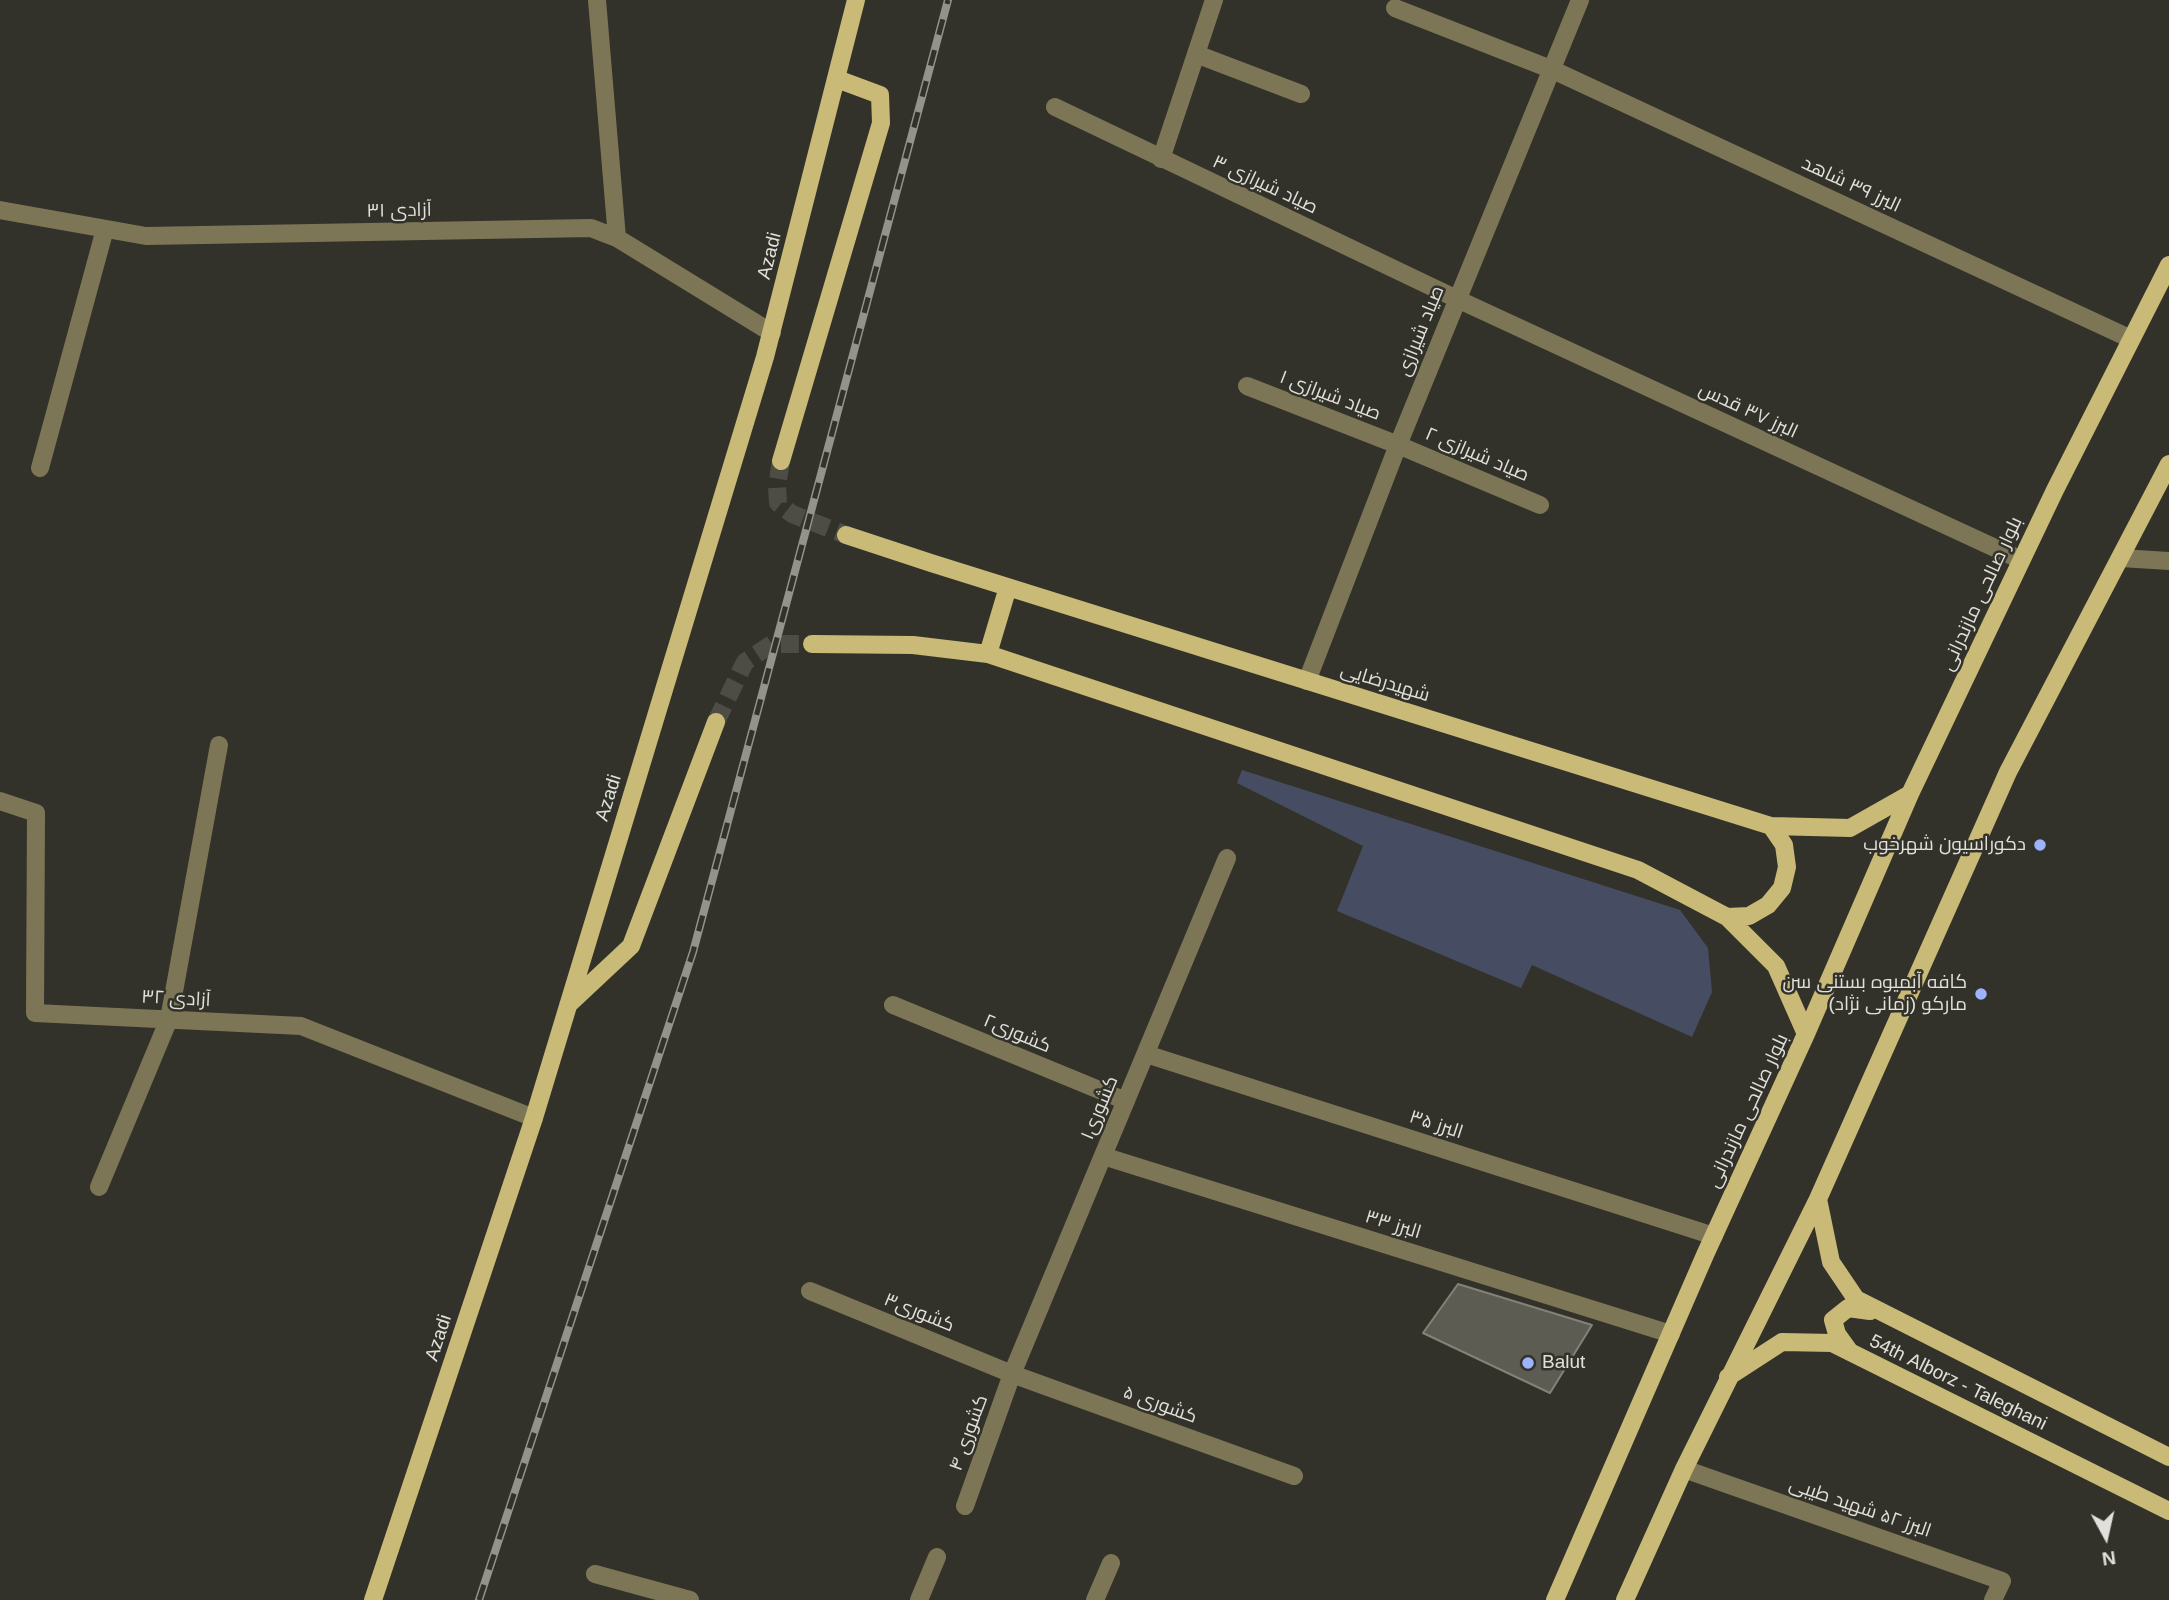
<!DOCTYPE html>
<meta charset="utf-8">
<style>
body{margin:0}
#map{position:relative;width:2169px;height:1600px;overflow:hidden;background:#33322a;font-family:Arial,sans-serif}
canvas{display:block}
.north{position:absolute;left:2071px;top:1502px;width:70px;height:70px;-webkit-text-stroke:5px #33322a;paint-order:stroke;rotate:172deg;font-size:19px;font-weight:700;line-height:28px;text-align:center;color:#e1e0db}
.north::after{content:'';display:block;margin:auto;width:24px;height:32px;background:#e1e0db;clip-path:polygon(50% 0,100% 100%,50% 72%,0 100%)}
</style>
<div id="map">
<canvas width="2169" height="1600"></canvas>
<div class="north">N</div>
</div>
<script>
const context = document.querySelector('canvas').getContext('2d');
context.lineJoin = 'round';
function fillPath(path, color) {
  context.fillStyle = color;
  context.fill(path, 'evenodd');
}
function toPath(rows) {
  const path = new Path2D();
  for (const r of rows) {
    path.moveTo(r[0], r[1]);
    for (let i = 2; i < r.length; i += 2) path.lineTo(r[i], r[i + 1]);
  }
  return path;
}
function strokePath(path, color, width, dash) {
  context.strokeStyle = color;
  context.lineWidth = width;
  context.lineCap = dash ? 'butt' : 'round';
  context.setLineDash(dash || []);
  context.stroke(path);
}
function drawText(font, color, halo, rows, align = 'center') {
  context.font = font + ' Arial,Cairo,sans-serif';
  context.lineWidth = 5;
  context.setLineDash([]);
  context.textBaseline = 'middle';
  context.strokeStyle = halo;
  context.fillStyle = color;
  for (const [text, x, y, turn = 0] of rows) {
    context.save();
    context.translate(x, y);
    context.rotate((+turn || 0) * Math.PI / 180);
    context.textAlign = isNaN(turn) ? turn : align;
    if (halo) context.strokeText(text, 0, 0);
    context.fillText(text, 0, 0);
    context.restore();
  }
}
const green = toPath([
 [1242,770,1680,910,1708,948,1712,992,1692,1037,1532,965,1521,988,1337,911,1363,846,1237,783]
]);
const building = toPath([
 [1458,1284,1592,1325,1550,1393,1423,1333,1458,1284]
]);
const majorTunnel = toPath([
 [781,461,777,486,778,503,792,514,846,535],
 [716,722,745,662,772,644,812,644]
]);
const minor = toPath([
 [597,0,617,238],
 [1395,8,1553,70,2131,339],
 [1196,54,1301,94],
 [1055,107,1457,299,2021,560],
 [1161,159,1214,0],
 [0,210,146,236,591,228,617,238,772,333],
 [1247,386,1398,445,1540,505],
 [40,468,105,229],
 [2121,558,2169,561],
 [1307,681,1398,445,1580,0],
 [0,801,36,813,35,1013,301,1026,534,1118],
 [893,1005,1126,1101],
 [1146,1054,1714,1236],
 [1103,1156,1671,1334],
 [99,1187,169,1019,219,745],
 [810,1291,1012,1374,1294,1476],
 [1684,1469,2002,1581,1993,1600],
 [965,1506,1012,1374,1227,858],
 [595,1574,690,1600],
 [919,1600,937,1557],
 [1095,1600,1111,1563]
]);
const major = toPath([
 [781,461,881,123,880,95,837,79],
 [846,535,931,563,1771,826,1850,828,1910,794],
 [812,644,913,645,988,654,1638,870,1727,917,1776,966,1806,1034],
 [988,654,1008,587],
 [1727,917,1749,916,1768,905,1782,888,1787,867,1784,845,1771,826],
 [568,1005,631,946,716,722],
 [1818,1199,1831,1262,1856,1299,2169,1457],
 [1850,1352,1837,1334,1833,1320,1848,1308,1870,1311],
 [1728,1377,1782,1342,1832,1343,2169,1511],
 [373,1600,534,1118,765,357,856,0],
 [1555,1600,1705,1255,1806,1034,1910,794,2055,490,2169,265],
 [1625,1600,1684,1469,1818,1199,2008,772,2169,464]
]);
const rail = toPath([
 [479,1600,693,952,948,0]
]);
const markers = [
 [2040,845,7,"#9db4fd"],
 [1981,994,7,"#9db4fd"],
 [1528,1363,7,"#9db4fd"]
];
const streetNames = [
 ["صیاد شیرازی ۳",1265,185,25],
 ["البرز ۳۹ شاهد",1851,185,25],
 ["آزادی ۳۱",399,211,-1],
 ["Azadi",770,256,-76],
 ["صیاد شیرازی",1421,331,-68],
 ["صیاد شیرازی ۱",1330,396,21],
 ["البرز ۳۷ قدس",1748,411,25],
 ["صیاد شیرازی ۲",1477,455,23],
 ["بلوار صالحی مازندرانی",1982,594,-65],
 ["شهیدرضایی",1385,683,17],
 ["Azadi",609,798,-73],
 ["آزادی ۳۲",176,999,3],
 ["کشوری۲",1017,1034,23],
 ["کشوری۱",1100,1108,-67],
 ["بلوار صالحی مازندرانی",1748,1111,-65],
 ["البرز ۳۵",1436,1125,18],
 ["البرز ۳۳",1393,1225,17],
 ["کشوری۳",919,1313,22],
 ["Azadi",439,1338,-72],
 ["54th Alborz - Taleghani",1958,1383,26],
 ["کشوری ۵",1160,1405,20],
 ["کشوری ۴",969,1433,-70],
 ["البرز ۵۲ شهید طیبی",1860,1508,19]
];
const poiNames = [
 ["دکوراسیون شهرخوب",2026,845],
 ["کافه آبمیوه بستنی سن",1967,983],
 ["مارکو (زمانی نژاد)",1967,1005],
 ["Balut",1542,1363,"left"]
];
fillPath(green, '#464d63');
fillPath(building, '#5d5c53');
strokePath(building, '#838178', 2);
strokePath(majorTunnel, '#4d4c45', 18, [18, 9]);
strokePath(minor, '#7d7656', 18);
strokePath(major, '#c9ba77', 18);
strokePath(rail, '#93928b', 8);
strokePath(rail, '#33322a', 5, [16]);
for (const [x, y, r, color] of markers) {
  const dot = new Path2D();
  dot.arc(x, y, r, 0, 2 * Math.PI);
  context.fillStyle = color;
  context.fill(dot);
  strokePath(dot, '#33322a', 2.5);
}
drawText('19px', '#e1e0db', '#33322a', streetNames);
drawText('19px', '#e1e0db', '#33322a', poiNames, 'right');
</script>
